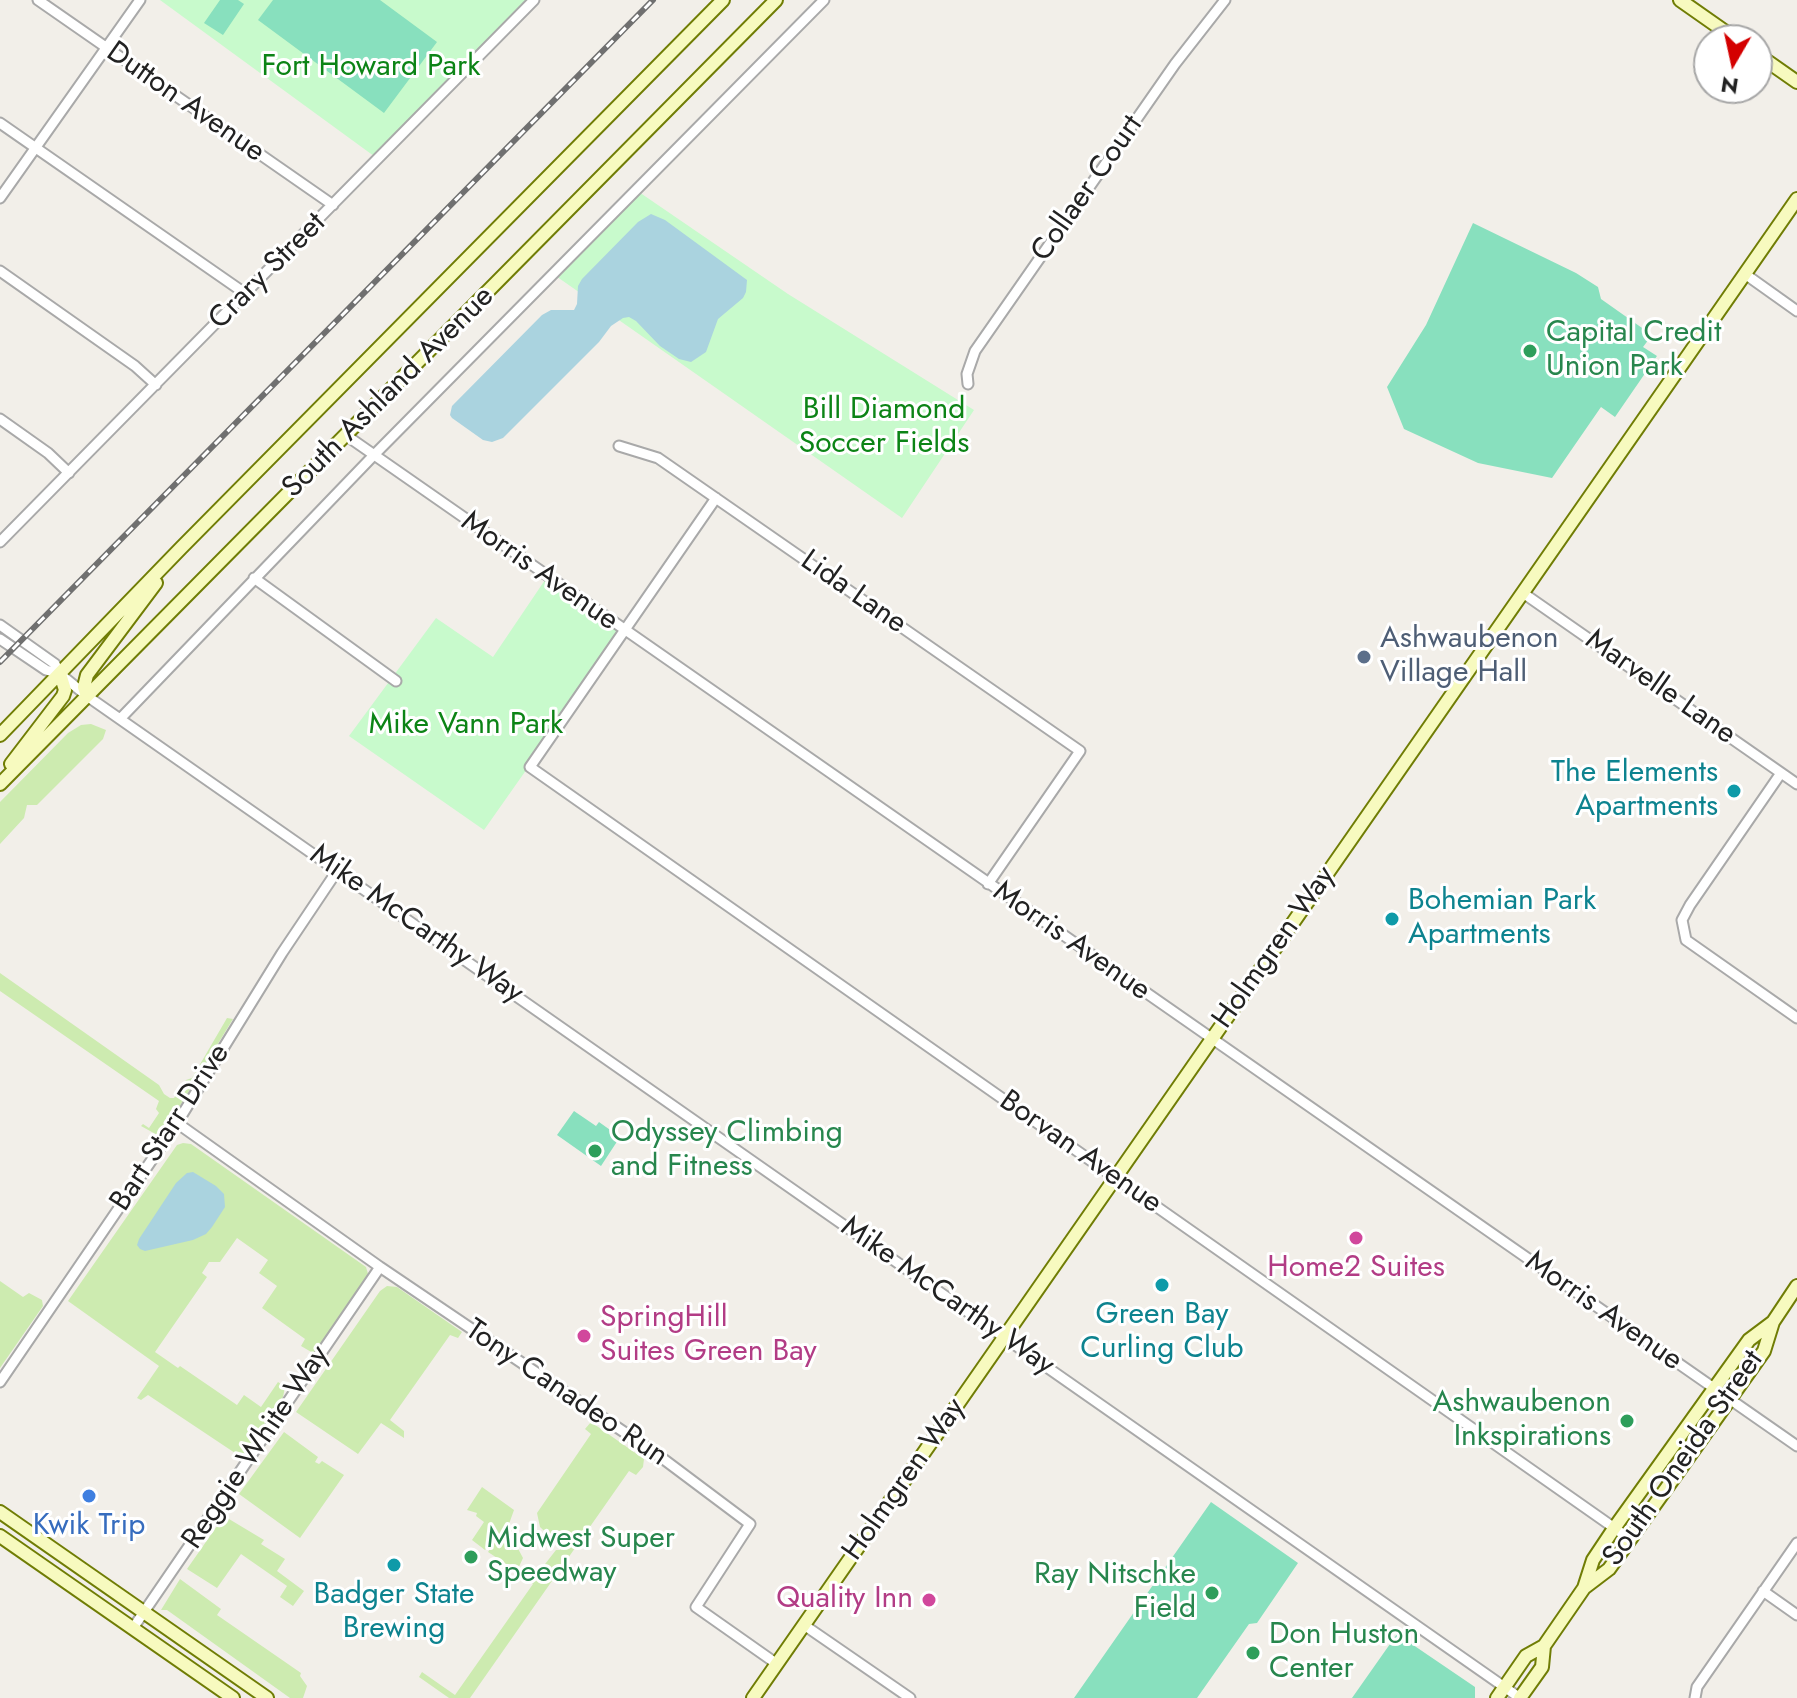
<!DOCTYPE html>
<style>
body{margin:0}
#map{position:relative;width:1797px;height:1698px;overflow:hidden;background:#f2efe9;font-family:Jost,sans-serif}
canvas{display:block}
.north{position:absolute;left:1693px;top:24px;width:80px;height:80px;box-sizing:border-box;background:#fff;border:2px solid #a7a7a7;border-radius:50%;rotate:189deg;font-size:22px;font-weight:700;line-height:32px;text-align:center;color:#222}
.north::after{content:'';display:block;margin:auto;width:28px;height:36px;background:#d40000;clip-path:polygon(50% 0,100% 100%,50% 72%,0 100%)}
</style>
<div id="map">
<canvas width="1797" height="1698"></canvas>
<div class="north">N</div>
</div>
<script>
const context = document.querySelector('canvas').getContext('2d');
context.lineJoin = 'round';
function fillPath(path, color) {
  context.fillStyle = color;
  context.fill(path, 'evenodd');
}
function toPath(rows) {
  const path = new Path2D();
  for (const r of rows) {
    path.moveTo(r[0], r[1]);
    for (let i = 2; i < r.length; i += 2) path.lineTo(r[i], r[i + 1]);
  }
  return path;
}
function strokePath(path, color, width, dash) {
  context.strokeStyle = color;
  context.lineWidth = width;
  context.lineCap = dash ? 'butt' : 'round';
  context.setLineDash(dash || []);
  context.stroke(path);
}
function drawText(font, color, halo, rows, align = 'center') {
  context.font = font + ' Jost,sans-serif';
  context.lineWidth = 6;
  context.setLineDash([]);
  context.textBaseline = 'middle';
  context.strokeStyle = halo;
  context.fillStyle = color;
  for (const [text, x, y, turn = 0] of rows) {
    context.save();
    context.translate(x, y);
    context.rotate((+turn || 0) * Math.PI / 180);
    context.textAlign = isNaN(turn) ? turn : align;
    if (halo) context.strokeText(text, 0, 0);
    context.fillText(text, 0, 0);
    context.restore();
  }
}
const grass = toPath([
 [91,724,106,730,103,739,37,805,27,805,24,818,0,844,0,802,68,733,81,725],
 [0,973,159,1085,164,1094,170,1098,174,1098,186,1080,192,1078,227,1018,233,1019,161,1137,141,1126,143,1124,149,1128,159,1113,156,1109,159,1101,0,991],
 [183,1143,191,1144,366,1267,368,1274,365,1282,316,1351,313,1353,301,1346,305,1339,262,1308,277,1286,259,1273,268,1260,237,1238,220,1262,209,1262,202,1273,207,1277,155,1352,178,1368,180,1366,237,1405,244,1395,261,1407,278,1382,285,1387,283,1397,241,1457,148,1395,141,1400,137,1398,159,1366,68,1301,177,1145],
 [0,1281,23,1297,29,1293,42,1300,43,1306,0,1368],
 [387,1286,397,1287,462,1332,458,1338,450,1335,390,1420,404,1431,404,1438,381,1423,358,1454,296,1412,380,1291],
 [591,1422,644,1459,643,1467,636,1475,629,1471,470,1698,449,1698,419,1677,422,1672,455,1695,533,1584,531,1582,556,1550,560,1550,560,1546,540,1527,537,1513,591,1434,585,1429],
 [284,1432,318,1457,315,1462,319,1464,322,1461,344,1475,300,1538,239,1494],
 [482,1487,514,1510,509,1524,485,1550,472,1540,484,1522,476,1516,477,1513,467,1510],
 [224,1516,264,1540,261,1544,285,1559,277,1571,304,1591,293,1606,280,1597,287,1586,241,1554,217,1588,187,1569],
 [511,1527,514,1541,523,1558,517,1571,488,1552,500,1534],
 [180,1579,221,1609,217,1615,301,1673,300,1676,307,1686,303,1698,290,1698,167,1610,161,1610]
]);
const park = toPath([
 [160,0,534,0,378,159],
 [636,190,788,294,974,410,902,518,553,274],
 [547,577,624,631,484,830,349,736,436,618,493,657]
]);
const pitch = toPath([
 [220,0,238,0,244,4,223,35,204,23],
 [273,0,380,0,437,42,384,113,258,20],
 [1473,223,1576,273,1598,287,1601,299,1652,335,1643,347,1657,356,1615,417,1601,407,1552,478,1478,463,1404,429,1387,387,1426,325],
 [574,1111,596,1126,599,1122,620,1137,601,1166,557,1135],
 [1211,1502,1298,1563,1257,1623,1249,1624,1197,1698,1074,1698],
 [1397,1634,1475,1687,1475,1698,1352,1698]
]);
const water = toPath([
 [651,214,665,220,747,280,746,292,743,298,718,319,706,352,691,362,679,359,660,346,636,321,629,317,623,318,611,326,599,342,503,438,492,442,483,440,452,418,450,415,452,406,542,315,551,310,574,310,577,304,578,286,582,279,638,222],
 [193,1172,216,1186,224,1194,225,1207,212,1227,206,1234,193,1240,145,1251,140,1249,137,1245,139,1239,176,1183,187,1173]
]);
const street = toPath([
 [38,0,333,205],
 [0,123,246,294],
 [0,198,140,0],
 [0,271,135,366,156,385],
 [1745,274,1797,311],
 [968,384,967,374,975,351,1175,64,1225,0],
 [0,419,48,453,69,473],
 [347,436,1797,1446],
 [619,446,658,458,1080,751,988,884],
 [716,498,530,767,1630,1539],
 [0,542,534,0],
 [254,578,396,681],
 [1523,593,1797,784],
 [0,625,55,664,60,674],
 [0,639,46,670,60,674,87,696,1520,1698],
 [120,719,373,456,824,0],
 [1781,773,1690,905,1682,920,1686,940,1797,1018],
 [177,1123,380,1267,658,1455,750,1524,696,1607,777,1664],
 [0,1382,177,1123,282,953,337,871],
 [1763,1591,1797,1615],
 [804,1625,910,1698],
 [133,1628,380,1267],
 [1695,1698,1697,1687,1797,1543]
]);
const secondary = toPath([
 [1680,0,1737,40],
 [1757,54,1797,82],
 [87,696,84,687,87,675,156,583],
 [0,735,181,548,723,0],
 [11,764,63,696,65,690,60,674],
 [0,784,776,0],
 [0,1512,267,1698],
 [0,1536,233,1698],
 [1584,1588,1609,1569,1764,1351,1773,1322,1797,1286],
 [753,1698,1797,199],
 [1497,1698,1526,1656,1544,1646],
 [1520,1698,1542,1667,1544,1646,1584,1588,1593,1560,1615,1527,1749,1340,1773,1322]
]);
const rail = toPath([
 [0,662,653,0]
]);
const markers = [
 [1530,351,8,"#2e9e5b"],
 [1364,657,8,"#5c6f8a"],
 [1734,791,8,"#0f9aa8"],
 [1392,919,8,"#0f9aa8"],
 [595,1151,8,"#2e9e5b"],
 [1356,1238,8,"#d1479c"],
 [1162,1285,8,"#0f9aa8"],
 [584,1336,8,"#d1479c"],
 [1627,1421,8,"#2e9e5b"],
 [89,1496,8,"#3f7fe0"],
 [471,1557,8,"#2e9e5b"],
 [394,1565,8,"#0f9aa8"],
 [1212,1593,8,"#2e9e5b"],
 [929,1600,8,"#d1479c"],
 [1253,1653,8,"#2e9e5b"]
];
const parkNames = [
 ["Fort Howard Park",371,68],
 ["Bill Diamond",884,411],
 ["Soccer Fields",884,445],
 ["Mike Vann Park",466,726]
];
const streetNames = [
 ["Dutton Avenue",185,103,35],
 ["Collaer Court",1088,189,-55],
 ["Crary Street",268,272,-45],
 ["South Ashland Avenue",389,393,-45],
 ["Morris Avenue",539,572,35],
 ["Lida Lane",853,593,35],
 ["Marvelle Lane",1660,688,35],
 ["Mike McCarthy Way",416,925,35],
 ["Morris Avenue",1071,942,35],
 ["Holmgren Way",1275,948,-55],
 ["Bart Starr Drive",171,1128,-57],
 ["Borvan Avenue",1080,1153,35],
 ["Mike McCarthy Way",947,1297,35],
 ["Morris Avenue",1603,1312,35],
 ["Tony Canadeo Run",566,1394,34],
 ["Reggie White Way",257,1448,-56],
 ["South Oneida Street",1684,1459,-55],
 ["Holmgren Way",905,1480,-55]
];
const leisureNames = [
 ["Capital Credit",1546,334],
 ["Union Park",1546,368],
 ["Odyssey Climbing",611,1134],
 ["and Fitness",611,1168],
 ["Ashwaubenon",1611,1404,"right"],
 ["Inkspirations",1611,1438,"right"],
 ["Midwest Super",487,1540],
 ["Speedway",487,1574],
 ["Ray Nitschke",1196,1576,"right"],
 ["Field",1196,1610,"right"],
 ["Don Huston",1269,1636],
 ["Center",1269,1670]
];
const serviceNames = [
 ["Ashwaubenon",1380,640],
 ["Village Hall",1380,674]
];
const cultureNames = [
 ["The Elements",1718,774,"right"],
 ["Apartments",1718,808,"right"],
 ["Bohemian Park",1408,902,"left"],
 ["Apartments",1408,936,"left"],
 ["Green Bay",1162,1316],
 ["Curling Club",1162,1350],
 ["Badger State",394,1596],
 ["Brewing",394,1630]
];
const hotelNames = [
 ["Home2 Suites",1356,1269],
 ["SpringHill",600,1319,"left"],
 ["Suites Green Bay",600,1353,"left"],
 ["Quality Inn",913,1600,"right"]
];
const shopNames = [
 ["Kwik Trip",89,1527]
];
fillPath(grass, '#cdebb0');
fillPath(park, '#c8facc');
fillPath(pitch, '#88e0be');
fillPath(water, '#aad3df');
strokePath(street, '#a9a9a9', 13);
strokePath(secondary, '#707d05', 16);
strokePath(street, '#fff', 9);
strokePath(secondary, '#f7fabf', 12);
strokePath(rail, '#707070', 6);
strokePath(rail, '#fff', 3, [9]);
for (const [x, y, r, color] of markers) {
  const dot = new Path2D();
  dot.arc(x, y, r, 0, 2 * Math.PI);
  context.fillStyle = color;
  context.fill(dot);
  strokePath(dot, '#fff', 3);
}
drawText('30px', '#0c8416', '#fff', parkNames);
drawText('30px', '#222', '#fff', streetNames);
drawText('30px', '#27864d', '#fff', leisureNames, 'left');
drawText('30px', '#4e5e75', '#fff', serviceNames, 'left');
drawText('30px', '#0d838f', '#fff', cultureNames);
drawText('30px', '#b23c85', '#fff', hotelNames);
drawText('30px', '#366cbe', '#fff', shopNames);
</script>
